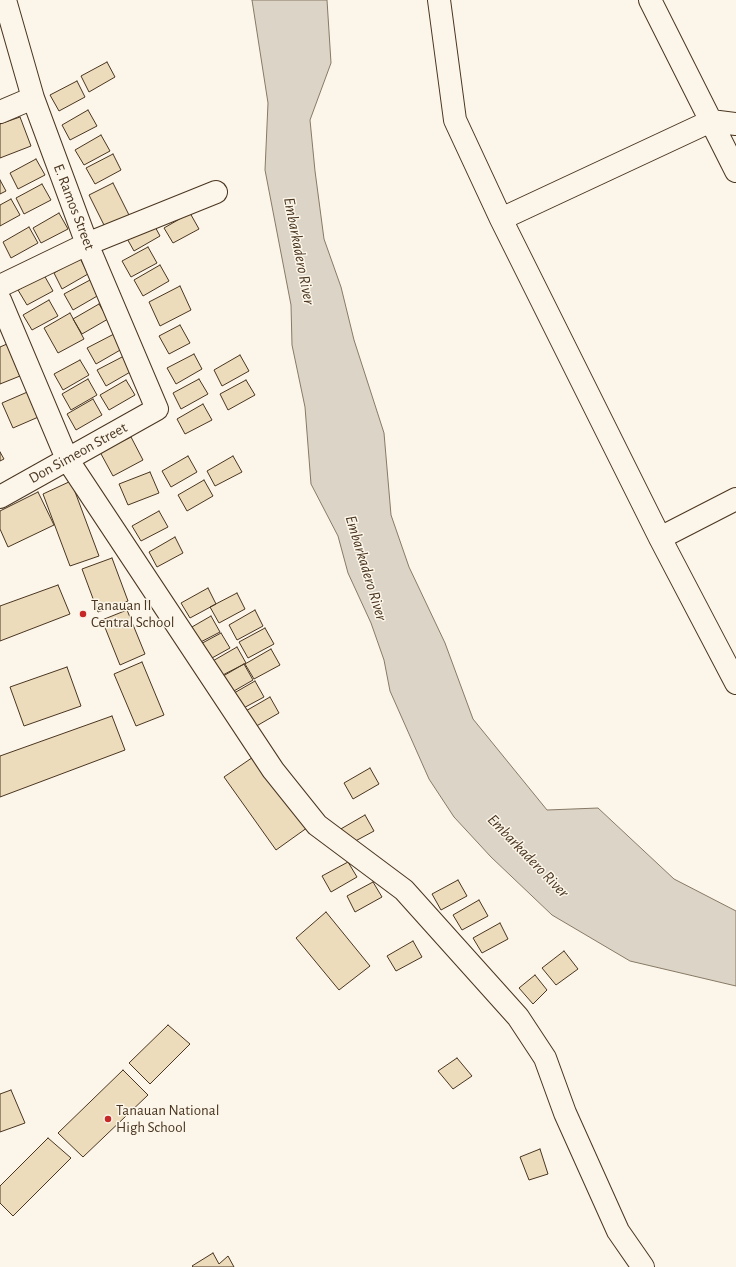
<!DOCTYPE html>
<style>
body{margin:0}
canvas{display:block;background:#fbf6e9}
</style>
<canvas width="736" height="1267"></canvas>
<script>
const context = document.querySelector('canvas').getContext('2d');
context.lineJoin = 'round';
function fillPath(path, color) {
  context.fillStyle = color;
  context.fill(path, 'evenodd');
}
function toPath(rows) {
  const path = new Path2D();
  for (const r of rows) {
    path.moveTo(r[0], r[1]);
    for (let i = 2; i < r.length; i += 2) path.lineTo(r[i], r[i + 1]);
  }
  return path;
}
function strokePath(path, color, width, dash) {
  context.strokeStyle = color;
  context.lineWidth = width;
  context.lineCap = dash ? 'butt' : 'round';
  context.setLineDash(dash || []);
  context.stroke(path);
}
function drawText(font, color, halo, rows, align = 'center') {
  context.font = font + ' "Alegreya Sans",sans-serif';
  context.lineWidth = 3;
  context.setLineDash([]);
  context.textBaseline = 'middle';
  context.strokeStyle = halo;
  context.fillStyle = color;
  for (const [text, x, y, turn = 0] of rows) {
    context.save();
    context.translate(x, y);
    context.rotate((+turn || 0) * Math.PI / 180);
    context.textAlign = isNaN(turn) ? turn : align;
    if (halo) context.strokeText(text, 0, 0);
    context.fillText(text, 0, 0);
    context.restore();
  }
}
const water = toPath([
 [252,0,327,0,331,63,310,120,315,171,324,239,341,287,354,340,384,433,391,515,409,567,445,643,473,719,547,810,598,808,674,879,736,911,736,986,630,961,552,915,491,857,454,817,429,779,390,691,384,660,371,623,348,573,338,536,311,484,305,407,292,345,291,305,265,170,268,103,252,0]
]);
const building = toPath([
 [107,62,115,77,89,92,81,76,107,62],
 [77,81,85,97,59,111,50,95,77,81],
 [88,110,97,126,70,140,62,125,88,110],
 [20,117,31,146,0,158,0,124,20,117],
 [101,135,110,151,84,165,75,150,101,135],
 [113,154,121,170,95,184,86,168,113,154],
 [36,159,45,175,18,189,10,173,36,159],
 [0,180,6,191,0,194,0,180],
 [113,183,130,217,106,229,89,195,113,183],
 [42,184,51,200,24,214,16,198,42,184],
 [11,199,20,215,0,226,0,205,11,199],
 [59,213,68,229,41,243,33,228,59,213],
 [190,213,199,229,173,243,164,228,190,213],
 [152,221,160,236,134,251,125,235,152,221],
 [29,227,38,243,11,258,3,242,29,227],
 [148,247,157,263,131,277,122,261,148,247],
 [80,258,88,274,62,289,54,273,80,258],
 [160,265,169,281,143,296,134,280,160,265],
 [44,275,53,291,27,305,18,290,44,275],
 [90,280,99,295,73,310,64,294,90,280],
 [180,286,191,310,160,326,149,302,180,286],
 [49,300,58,316,32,330,23,315,49,300],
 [99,304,108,319,82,334,73,319,99,304],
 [70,313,84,339,58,353,44,328,70,313],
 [180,325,190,343,169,354,159,336,180,325],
 [114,334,122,349,96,364,87,348,114,334],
 [7,344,20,376,0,384,0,347,7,344],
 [194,354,202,369,176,384,167,368,194,354],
 [240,355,249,371,222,386,214,370,240,355],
 [124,356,132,371,106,386,97,370,124,356],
 [80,360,89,375,63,390,54,374,80,360],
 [88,379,97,395,71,410,62,394,88,379],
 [199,379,208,394,181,409,173,393,199,379],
 [126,380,135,395,109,410,100,395,126,380],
 [246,380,255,395,228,410,220,394,246,380],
 [32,390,43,415,13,428,2,403,32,390],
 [93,399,102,415,76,430,67,414,93,399],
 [203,404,212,420,185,434,177,419,203,404],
 [131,437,143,460,113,476,100,452,131,437],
 [0,452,4,459,0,461,0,452],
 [188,456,197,472,171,487,162,471,188,456],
 [233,456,242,472,215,486,207,471,233,456],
 [150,472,159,493,128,505,119,484,150,472],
 [204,480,213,496,187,511,178,495,204,480],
 [71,481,99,556,70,566,43,494,71,481],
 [38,492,54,525,8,547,0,529,0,511,38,492],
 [159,511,168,527,141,541,132,526,159,511],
 [175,537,183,553,157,567,149,552,175,537],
 [112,558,128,601,98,612,82,569,112,558],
 [58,585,70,614,0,641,0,606,58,585],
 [208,588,216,604,190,618,181,603,208,588],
 [237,593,245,609,219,623,210,607,237,593],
 [127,610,145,654,120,665,102,620,127,610],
 [255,610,263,626,237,640,229,625,255,610],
 [211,616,220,632,193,646,185,631,211,616],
 [265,628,274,644,248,658,239,642,265,628],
 [221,633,230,648,203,663,195,647,221,633],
 [237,647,246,663,219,677,211,662,237,647],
 [271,649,280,665,254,679,245,664,271,649],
 [142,662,164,715,136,726,114,674,142,662],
 [244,664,253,680,227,695,218,679,244,664],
 [67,667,81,706,24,726,10,687,67,667],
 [255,681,264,697,238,711,229,696,255,681],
 [270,697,279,713,253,728,244,712,270,697],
 [112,716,125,750,0,797,0,756,112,716],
 [259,753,311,825,276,850,224,777,259,753],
 [370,768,379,784,353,799,344,783,370,768],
 [365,815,374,831,348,845,339,830,365,815],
 [348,862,357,877,331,892,322,876,348,862],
 [458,880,467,896,441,910,432,894,458,880],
 [373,882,382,897,355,912,347,896,373,882],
 [479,900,488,916,462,930,453,915,479,900],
 [326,912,370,966,339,990,296,938,326,912],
 [500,923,508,939,482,953,473,938,500,923],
 [413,941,422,957,396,971,387,956,413,941],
 [564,951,578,969,556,985,542,968,564,951],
 [535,975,547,990,533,1004,519,988,535,975],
 [168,1025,190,1044,150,1084,129,1063,168,1025],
 [457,1058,472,1076,453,1089,438,1071,457,1058],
 [123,1070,148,1095,83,1157,58,1133,123,1070],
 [11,1090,25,1123,0,1132,0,1094,11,1090],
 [48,1138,71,1158,13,1216,0,1203,0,1186,48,1138],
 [540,1149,548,1174,529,1180,520,1157,540,1149],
 [213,1253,219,1264,228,1256,234,1267,193,1267,192,1266,213,1253]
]);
const minor = toPath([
 [439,0,455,120,501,219,660,538,736,683],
 [650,0,736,171],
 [0,112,33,98],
 [501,219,711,121,736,124],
 [0,286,87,244,216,192],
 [0,300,67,459,273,770,317,825,404,890,518,1017,545,1058,565,1113,618,1231,643,1267],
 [0,497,157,409,87,244,33,98,5,0],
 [660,538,736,499]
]);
const markers = [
 [83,614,4,"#c62828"],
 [108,1119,4,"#c62828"]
];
const streetNames = [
 ["E. Ramos Street",74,207,69],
 ["Don Simeon Street",78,453,-29]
];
const poiNames = [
 ["Tanauan II",91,605],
 ["Central School",91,622],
 ["Tanauan National",116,1110],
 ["High School",116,1127]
];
const waterNames = [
 ["Embarkadero River",299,251,79],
 ["Embarkadero River",366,568,73],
 ["Embarkadero River",528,856,46]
];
fillPath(water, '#dcd4c6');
strokePath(water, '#887966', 1);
fillPath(building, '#ecdcbc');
strokePath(building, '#4a3520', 1);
strokePath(minor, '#4a3520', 24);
strokePath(minor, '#fbf6e9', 22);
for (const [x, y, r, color] of markers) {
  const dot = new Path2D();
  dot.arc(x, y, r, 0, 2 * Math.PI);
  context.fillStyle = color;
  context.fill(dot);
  strokePath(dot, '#fbf6e9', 1.5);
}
drawText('15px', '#4a3520', '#fbf6e9', streetNames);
drawText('15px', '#4a3520', '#fbf6e9', poiNames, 'left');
drawText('italic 16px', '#4a3520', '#fbf6e9', waterNames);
</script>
